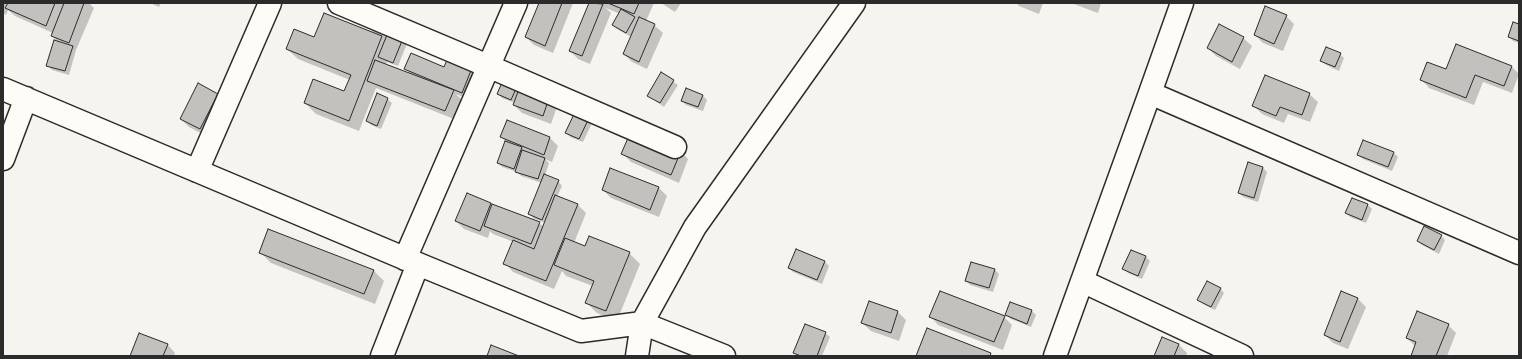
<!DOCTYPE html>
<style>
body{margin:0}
#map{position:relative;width:1522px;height:359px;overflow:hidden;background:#f5f4ef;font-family:Pangolin,sans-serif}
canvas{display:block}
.frame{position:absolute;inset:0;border:4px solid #2b2b2b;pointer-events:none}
</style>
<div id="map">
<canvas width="1522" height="359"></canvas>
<div class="frame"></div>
</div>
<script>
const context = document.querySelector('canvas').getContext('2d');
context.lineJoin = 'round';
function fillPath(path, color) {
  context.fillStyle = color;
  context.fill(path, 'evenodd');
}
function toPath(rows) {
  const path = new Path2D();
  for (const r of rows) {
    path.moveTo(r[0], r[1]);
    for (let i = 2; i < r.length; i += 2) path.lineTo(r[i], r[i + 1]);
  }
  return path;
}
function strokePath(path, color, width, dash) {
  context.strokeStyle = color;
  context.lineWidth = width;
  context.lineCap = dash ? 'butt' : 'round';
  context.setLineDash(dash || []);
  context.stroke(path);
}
const shadow = toPath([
 [3,3,89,3,94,8,76,50,69,75,52,70,47,65,58,42,52,36,53,33,15,16,8,10,6,15,3,13],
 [150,3,161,3,159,7],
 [540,3,573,3,553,53,534,45,526,37],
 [590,3,654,3,646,21,654,25,663,33,647,69,632,62,624,54,631,37,617,29,613,25,620,14,606,8,611,13,590,64,578,59,570,51],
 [661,3,681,3,675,12],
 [1016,3,1043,3,1039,14,1019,6],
 [1071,3,1101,3,1098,13],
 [378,16,410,36,398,66,387,62,386,65,412,75,406,69,484,67,470,100,456,94,461,99,454,119,376,88,359,131,316,114,305,103,345,93,350,80,298,59,287,49,315,39,377,36,371,30],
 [1286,16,1294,24,1283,51,1263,43,1255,35],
 [1519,25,1519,43,1513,41,1509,36],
 [1243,38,1252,46,1240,69,1216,56,1208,48],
 [1340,54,1344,58,1339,71,1326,65,1322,61],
 [1511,66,1519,74,1512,93,1483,82,1474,105,1429,88,1421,79,1447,70],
 [661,73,678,85,664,107,648,95],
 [505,79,559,101,551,124,522,113,514,105,515,103,502,98,498,94],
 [686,89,703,96,707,100,703,111,686,105,682,101],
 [217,94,225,103,208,137,189,127,181,119],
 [1309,94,1318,102,1310,122,1288,114,1284,123,1262,114,1254,106],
 [387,99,392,103,381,129,371,125,367,121],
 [576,111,593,121,583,142,570,137,566,132],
 [508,121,550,138,558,146,552,162,545,159,549,163,545,176,558,181,562,186,557,197,578,205,586,213,574,243,586,248,629,253,640,264,617,321,597,313,587,303,593,286,566,276,562,271,554,289,513,272,505,263,514,242,493,234,490,231,488,238,464,229,456,221,490,204,492,206,539,223,544,227,545,223,533,218,529,213,542,183,521,176,517,172,502,167,498,163,506,141,501,137],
 [1364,141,1394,153,1398,157,1392,171,1363,159,1358,155],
 [680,151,688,159,679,183,631,162,623,154],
 [1263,168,1267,172,1258,202,1243,197,1239,193],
 [611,170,659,188,667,196,659,217,611,198,603,190],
 [1368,205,1372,209,1366,223,1350,217,1346,213],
 [1441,236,1445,240,1439,254,1422,245,1418,241],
 [797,250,825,262,829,266,822,284,793,272,789,268],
 [260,252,373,270,384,281,375,304,271,263],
 [1146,257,1150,261,1142,279,1128,273,1124,268],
 [972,263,995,270,999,274,993,292,970,285,966,281],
 [1220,288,1224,293,1215,310,1203,304,1198,300],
 [1358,299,1366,307,1348,349,1333,343,1325,335],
 [869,302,898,312,906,320,899,341,871,331,862,323],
 [1011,303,1032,311,1036,315,1031,327,1011,319,1006,315],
 [930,316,1004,317,1012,325,1003,350,938,325],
 [1448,325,1456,333,1447,356,1412,356,1415,346,1407,338],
 [825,333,830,337,822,356,798,356,795,353],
 [1163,339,1179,345,1187,353,1186,356,1156,356],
 [167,344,175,353,174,356,131,356]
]);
const building = toPath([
 [8,3,55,3,46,26,5,8,8,3],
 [64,3,84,3,69,43,51,36,64,3],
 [539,3,562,3,545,46,525,37,539,3],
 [589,3,603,4,582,56,569,51,589,3],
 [608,3,639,3,634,14,608,3],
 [1265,6,1287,15,1274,44,1254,35,1265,6],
 [621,9,635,17,626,33,612,25,621,9],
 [324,13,382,36,349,121,304,103,313,79,344,91,351,75,286,49,294,29,314,37,324,13],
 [639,17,655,24,639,62,623,54,639,17],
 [1513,22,1519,24,1519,41,1508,37,1513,22],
 [1219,24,1244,37,1232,62,1207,48,1219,24],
 [391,25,406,31,393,63,378,57,391,25],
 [54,40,73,46,65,71,46,66,54,40],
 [1456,44,1512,66,1504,86,1475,75,1466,98,1420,80,1427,62,1446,69,1456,44],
 [1326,47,1341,53,1335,67,1320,61,1326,47],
 [452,48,476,58,462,93,404,69,411,53,444,67,452,48],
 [375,60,454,90,445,111,367,81,375,60],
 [661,72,674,80,660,103,647,96,661,72],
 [1265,75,1310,93,1302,115,1280,107,1276,116,1252,106,1265,75],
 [504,78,518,84,511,100,497,94,504,78],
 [522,81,551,92,543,116,513,105,522,81],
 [198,83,218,94,200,129,180,119,198,83],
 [686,88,703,95,698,107,681,101,686,88],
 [377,93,388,98,377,126,366,121,377,93],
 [576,110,590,116,579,139,565,133,576,110],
 [507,120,550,137,544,155,500,137,507,120],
 [632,129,681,151,671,175,621,154,632,129],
 [1363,140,1394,152,1388,167,1357,155,1363,140],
 [505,141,522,147,514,169,497,163,505,141],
 [522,150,545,158,538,179,515,172,522,150],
 [1248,162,1263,167,1254,198,1238,193,1248,162],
 [610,168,659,187,650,210,602,190,610,168],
 [544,174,559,180,542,220,528,214,544,174],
 [467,193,491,203,480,231,455,221,467,193],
 [555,195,578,204,546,281,503,264,513,240,534,249,555,195],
 [1352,198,1368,204,1362,220,1345,213,1352,198],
 [492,204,540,222,531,244,484,226,492,204],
 [1424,226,1442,235,1434,250,1417,241,1424,226],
 [268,229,374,270,364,294,259,253,268,229],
 [589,236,630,252,606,311,585,303,594,281,554,265,565,238,585,246,589,236],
 [796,249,825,261,817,280,788,268,796,249],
 [1131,250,1146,256,1138,276,1122,269,1131,250],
 [971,262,995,269,989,288,965,281,971,262],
 [1207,281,1221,288,1211,307,1197,300,1207,281],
 [940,291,1005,316,994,342,929,317,940,291],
 [1341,291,1358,298,1340,342,1324,335,1341,291],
 [869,301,898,311,891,333,861,323,869,301],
 [1010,302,1032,310,1027,324,1005,315,1010,302],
 [1417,311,1449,324,1436,356,1411,356,1416,342,1406,338,1417,311],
 [805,324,826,332,817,356,801,356,793,353,805,324],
 [927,328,991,353,990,356,916,356,927,328],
 [139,333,168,344,163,356,130,356,139,333],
 [1162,337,1179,344,1174,356,1154,356,1162,337],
 [491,345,519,356,487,356,491,345]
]);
const minor = toPath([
 [339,3,488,66,675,147],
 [3,89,418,264,581,331,642,323,724,356],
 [1150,93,1182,3],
 [3,159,26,98],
 [197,171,270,3],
 [405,259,516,3],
 [1082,281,1242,356],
 [382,356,418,264],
 [637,356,642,323,695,227,854,3],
 [1055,356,1150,93,1519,253]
]);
fillPath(shadow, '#0003');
fillPath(building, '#c2c1be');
strokePath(building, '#2b2b2b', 1);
strokePath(minor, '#2b2b2b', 25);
strokePath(minor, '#fdfcf7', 22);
</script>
